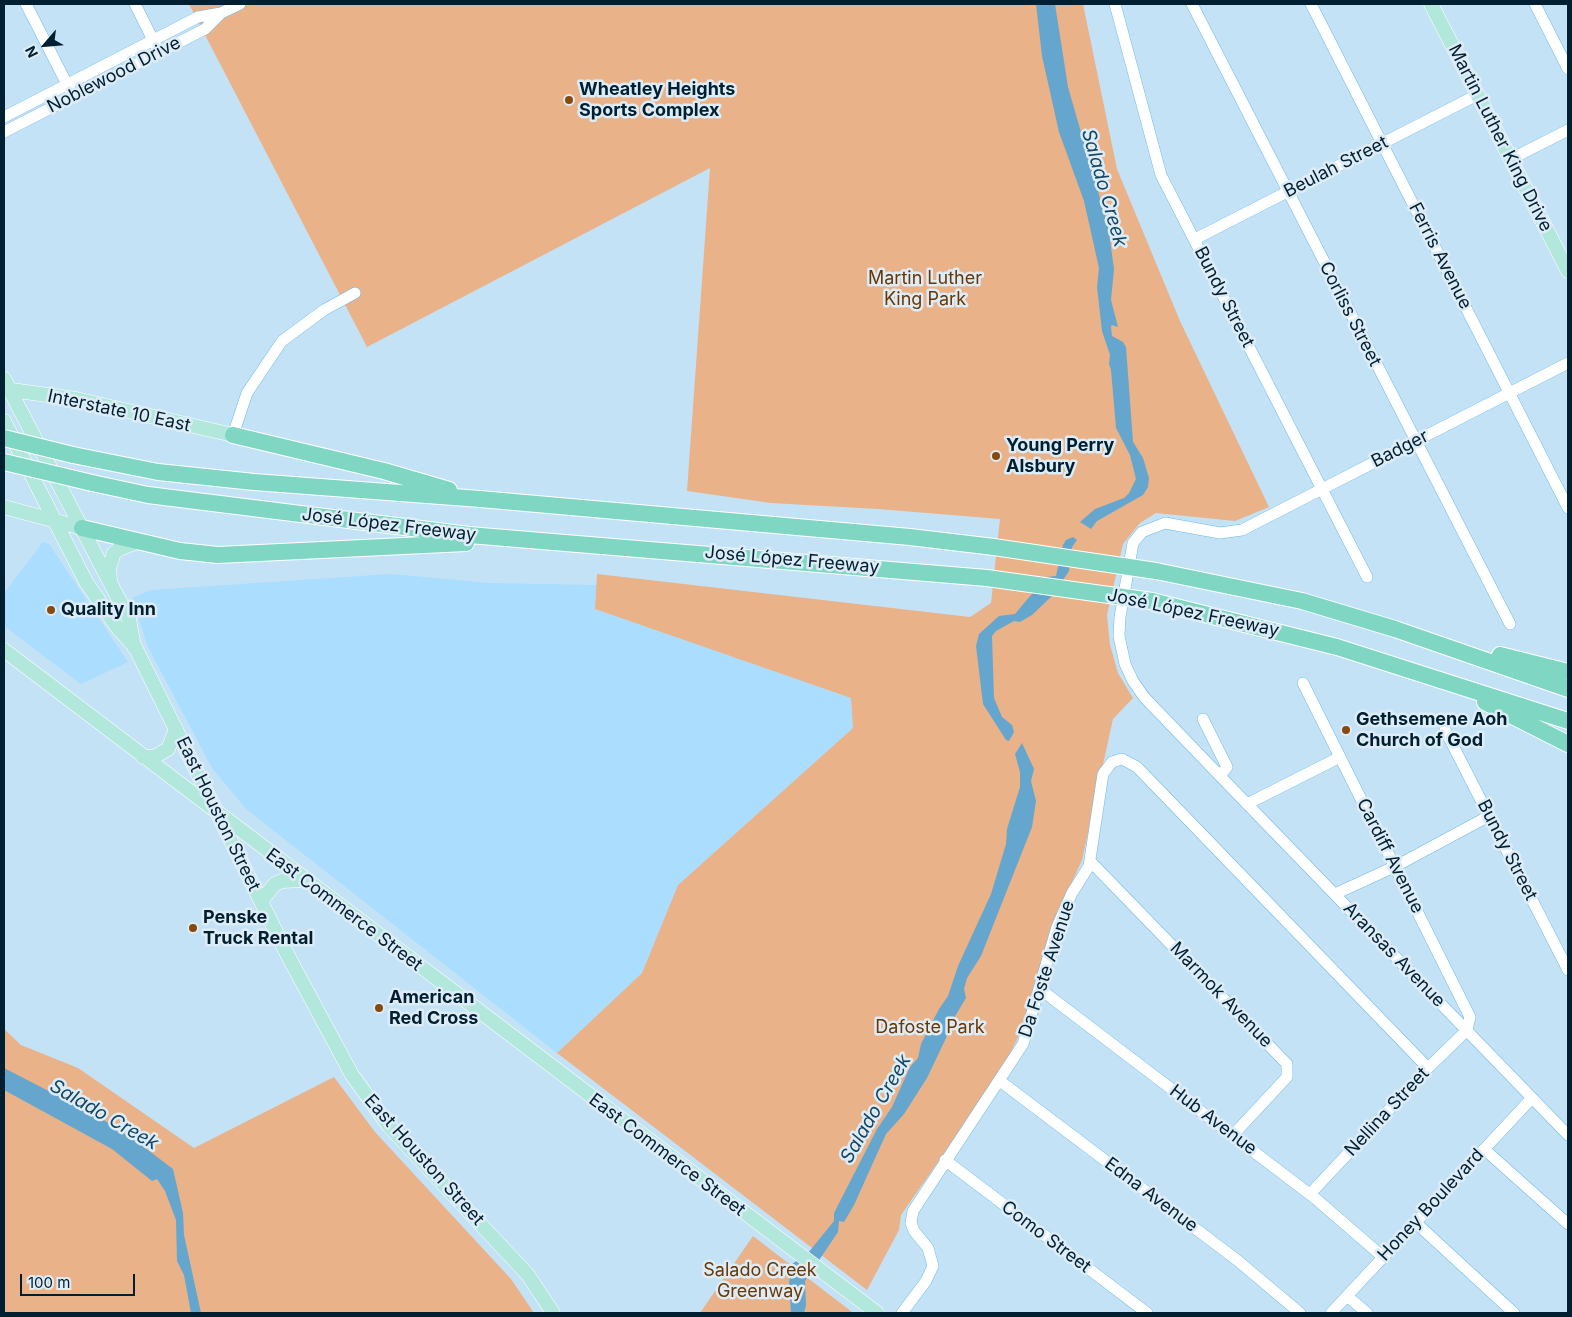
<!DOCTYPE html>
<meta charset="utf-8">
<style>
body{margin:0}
#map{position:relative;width:1572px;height:1317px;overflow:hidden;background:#c4e2f6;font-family:Inter,sans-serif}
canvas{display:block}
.frame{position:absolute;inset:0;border:5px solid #002032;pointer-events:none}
.north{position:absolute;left:20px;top:20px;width:50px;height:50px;-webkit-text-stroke:4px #ddecf6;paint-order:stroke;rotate:243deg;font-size:14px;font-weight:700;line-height:20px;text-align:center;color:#002032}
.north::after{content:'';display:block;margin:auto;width:18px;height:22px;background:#002032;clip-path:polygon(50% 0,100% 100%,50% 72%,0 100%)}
.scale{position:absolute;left:20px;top:1274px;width:115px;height:22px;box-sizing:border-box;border:2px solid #002032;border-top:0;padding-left:6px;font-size:15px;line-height:18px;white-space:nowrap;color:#002032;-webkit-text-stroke:4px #ddecf6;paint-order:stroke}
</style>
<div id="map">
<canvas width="1572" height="1317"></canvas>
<div class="frame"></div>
<div class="north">N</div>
<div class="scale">100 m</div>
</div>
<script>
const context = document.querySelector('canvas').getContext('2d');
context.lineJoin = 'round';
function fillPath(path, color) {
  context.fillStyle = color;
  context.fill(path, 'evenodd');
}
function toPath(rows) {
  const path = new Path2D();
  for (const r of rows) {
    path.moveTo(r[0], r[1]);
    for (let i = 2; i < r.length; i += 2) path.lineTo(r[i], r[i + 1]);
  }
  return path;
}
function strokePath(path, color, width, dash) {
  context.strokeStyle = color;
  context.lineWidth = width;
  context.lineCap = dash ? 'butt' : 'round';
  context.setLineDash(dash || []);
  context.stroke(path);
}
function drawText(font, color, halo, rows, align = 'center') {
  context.font = font + ' Inter,sans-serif';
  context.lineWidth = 5;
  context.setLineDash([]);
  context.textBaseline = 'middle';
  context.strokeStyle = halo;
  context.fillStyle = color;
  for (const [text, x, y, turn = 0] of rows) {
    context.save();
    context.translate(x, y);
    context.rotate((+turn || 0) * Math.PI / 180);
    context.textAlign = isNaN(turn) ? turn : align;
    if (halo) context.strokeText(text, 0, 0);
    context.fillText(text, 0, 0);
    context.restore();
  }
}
const built = toPath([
 [43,542,49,544,128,662,81,684,4,626,4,593],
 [391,574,489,583,597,585,595,609,851,698,853,728,678,885,642,973,557,1053,246,809,212,768,148,647,132,598,151,590]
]);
const green = toPath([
 [189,4,1083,4,1117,169,1180,321,1269,507,1235,521,1156,513,1140,523,1123,544,1107,615,1110,645,1118,673,1133,698,1113,719,1082,860,1050,930,1027,1019,1002,1070,901,1215,899,1230,867,1290,557,1053,642,973,678,885,853,728,851,698,595,609,597,574,970,617,991,603,1000,519,878,509,771,503,687,491,710,168,367,347],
 [4,1029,21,1045,78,1068,194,1148,334,1077,375,1132,511,1279,534,1313,4,1313],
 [753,1236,852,1312,852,1313,700,1313]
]);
const water = toPath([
 [1036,4,1055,4,1068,87,1108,226,1114,269,1111,300,1118,327,1112,325,1111,327,1112,336,1123,342,1126,347,1133,442,1143,458,1149,478,1148,487,1143,495,1097,521,1091,529,1080,522,1095,509,1124,498,1129,493,1136,479,1130,455,1116,428,1111,370,1109,364,1110,355,1102,331,1097,287,1099,268,1084,201,1059,132,1042,56],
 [1073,537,1077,540,1072,547,1069,571,1053,595,1032,615,1020,622,1014,621,996,631,992,636,994,698,1002,717,1012,725,1014,732,1009,741,1006,740,983,704,976,646,979,634,999,616,1015,614,1046,577,1056,576,1063,545,1066,540],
 [1022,743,1034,769,1031,781,1036,801,1032,827,981,956,967,978,964,989,966,998,951,1023,946,1038,927,1078,904,1114,886,1134,854,1205,844,1222,839,1221,838,1232,805,1281,806,1305,804,1313,791,1313,789,1283,792,1264,808,1253,834,1221,834,1213,877,1129,892,1107,910,1067,918,1058,921,1044,939,1009,948,996,958,966,991,894,1006,844,1007,829,1020,787,1020,772,1015,754],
 [4,1068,99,1117,136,1141,173,1169,183,1213,184,1235,201,1313,191,1313,184,1275,177,1261,176,1220,165,1191,157,1179,152,1181,112,1149,4,1090]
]);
const minor = toPath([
 [26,4,70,90],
 [135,4,156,46],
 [1115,4,1161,175,1367,577],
 [1192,4,1510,624],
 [1311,4,1568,508],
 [1535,4,1568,69],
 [4,117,198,17,221,13],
 [4,132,205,29,221,13,240,4],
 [1511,159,1568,130],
 [1195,239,1477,95],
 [233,435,247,393,282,341,324,310,355,293],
 [1303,683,1470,1017,1467,1030,1428,1068,1310,1194],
 [1203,719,1227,767,1220,776,1144,697,1133,681,1125,664,1119,636,1120,617,1133,543,1142,532,1165,523,1220,533,1242,530,1568,363],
 [1445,730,1568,970],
 [1220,776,1568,1135],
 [1247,804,1340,757],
 [1090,861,1287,1064,1287,1077,1233,1135],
 [1335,894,1396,866,1489,816],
 [1040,989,1316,1199,1383,1257],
 [1000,1081,1237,1260,1300,1313],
 [1484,1149,1568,1224],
 [945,1160,1147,1313],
 [1416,1223,1514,1313],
 [1347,1296,1367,1313],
 [902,1313,926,1281,933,1266,928,1248,914,1231,911,1223,913,1211,1023,1044,1057,927,1072,893,1089,866,1103,774,1112,762,1122,759,1137,767,1428,1068],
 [1331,1313,1532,1098]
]);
const major = toPath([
 [1431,4,1568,271],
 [4,379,129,619,134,647],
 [4,389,76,399,233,435],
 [4,421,86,582,117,627,135,647,287,954,352,1075,389,1126,528,1275,553,1313],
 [4,507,82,528],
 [110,580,109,568,114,553,119,549,137,542],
 [4,650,877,1313],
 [143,757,154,757,168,749,176,729],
 [261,901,275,884,282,881,304,880]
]);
const highway = toPath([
 [233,435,384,471,449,490],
 [73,455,158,472,254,482,480,499,910,537,994,547],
 [92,483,148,495,469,535,987,578],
 [82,528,180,551,218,555,466,543],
 [1156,571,1302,601,1395,629,1568,689],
 [1152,601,1337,647,1568,721],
 [1500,655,1568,672],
 [1485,702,1568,744]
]);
const highwayBridge = toPath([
 [4,438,73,455],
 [4,462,92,483],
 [994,547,1156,571],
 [987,578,1152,601]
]);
const markers = [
 [569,100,5,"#87490c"],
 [996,456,5,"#87490c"],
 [51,610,5,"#87490c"],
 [1346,730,5,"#87490c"],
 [193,928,5,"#87490c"],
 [379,1008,5,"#87490c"]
];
const streetNames = [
 ["Noblewood Drive",114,75,-27],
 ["Martin Luther King Drive",1500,138,63],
 ["Beulah Street",1336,167,-27],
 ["Ferris Avenue",1440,256,63],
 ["Bundy Street",1224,297,63],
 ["Corliss Street",1350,314,63],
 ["Interstate 10 East",119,411,12],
 ["Badger",1400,449,-27],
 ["José López Freeway",389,525,7],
 ["José López Freeway",792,560,5],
 ["José López Freeway",1193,613,12],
 ["East Houston Street",218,814,64],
 ["Bundy Street",1507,850,63],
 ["Cardiff Avenue",1390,856,63],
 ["East Commerce Street",344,910,37],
 ["Aransas Avenue",1394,955,46],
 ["Da Foste Avenue",1047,969,-72],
 ["Marmok Avenue",1221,995,46],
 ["Nellina Street",1387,1112,-47],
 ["Hub Avenue",1213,1120,37],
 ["East Commerce Street",667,1155,37],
 ["East Houston Street",424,1160,48],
 ["Edna Avenue",1151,1195,37],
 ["Honey Boulevard",1431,1205,-47],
 ["Como Street",1046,1237,37]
];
const poiNames = [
 ["Wheatley Heights",579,90],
 ["Sports Complex",579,111],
 ["Young Perry",1006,446],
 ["Alsbury",1006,467],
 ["Quality Inn",61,610],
 ["Gethsemene Aoh",1356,720],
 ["Church of God",1356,741],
 ["Penske",203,918],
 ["Truck Rental",203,939],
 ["American",389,998],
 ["Red Cross",389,1019]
];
const parkNames = [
 ["Martin Luther",925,279],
 ["King Park",925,300],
 ["Dafoste Park",930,1028],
 ["Salado Creek",760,1271],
 ["Greenway",760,1292]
];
const waterNames = [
 ["Salado Creek",1104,188,74],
 ["Salado Creek",876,1109,-60],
 ["Salado Creek",104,1115,30]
];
fillPath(built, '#abddfe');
fillPath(green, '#e9b289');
fillPath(water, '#65a6ce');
strokePath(minor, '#6abaea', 12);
strokePath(major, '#fff', 15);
strokePath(highway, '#fff', 18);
strokePath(minor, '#fff', 11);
strokePath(major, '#b2e7db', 14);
strokePath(highway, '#7fd7c3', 16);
strokePath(highwayBridge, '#fff', 18, []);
strokePath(highwayBridge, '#7fd7c3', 16);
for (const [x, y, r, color] of markers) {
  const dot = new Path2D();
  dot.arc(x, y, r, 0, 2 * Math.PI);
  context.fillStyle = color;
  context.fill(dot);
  strokePath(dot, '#ddecf6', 2);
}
drawText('18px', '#002032', '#ddecf6', streetNames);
drawText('bold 18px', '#002032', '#ddecf6', poiNames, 'left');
drawText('18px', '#6b3600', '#ddecf6', parkNames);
drawText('italic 19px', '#134663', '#ddecf6', waterNames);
</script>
